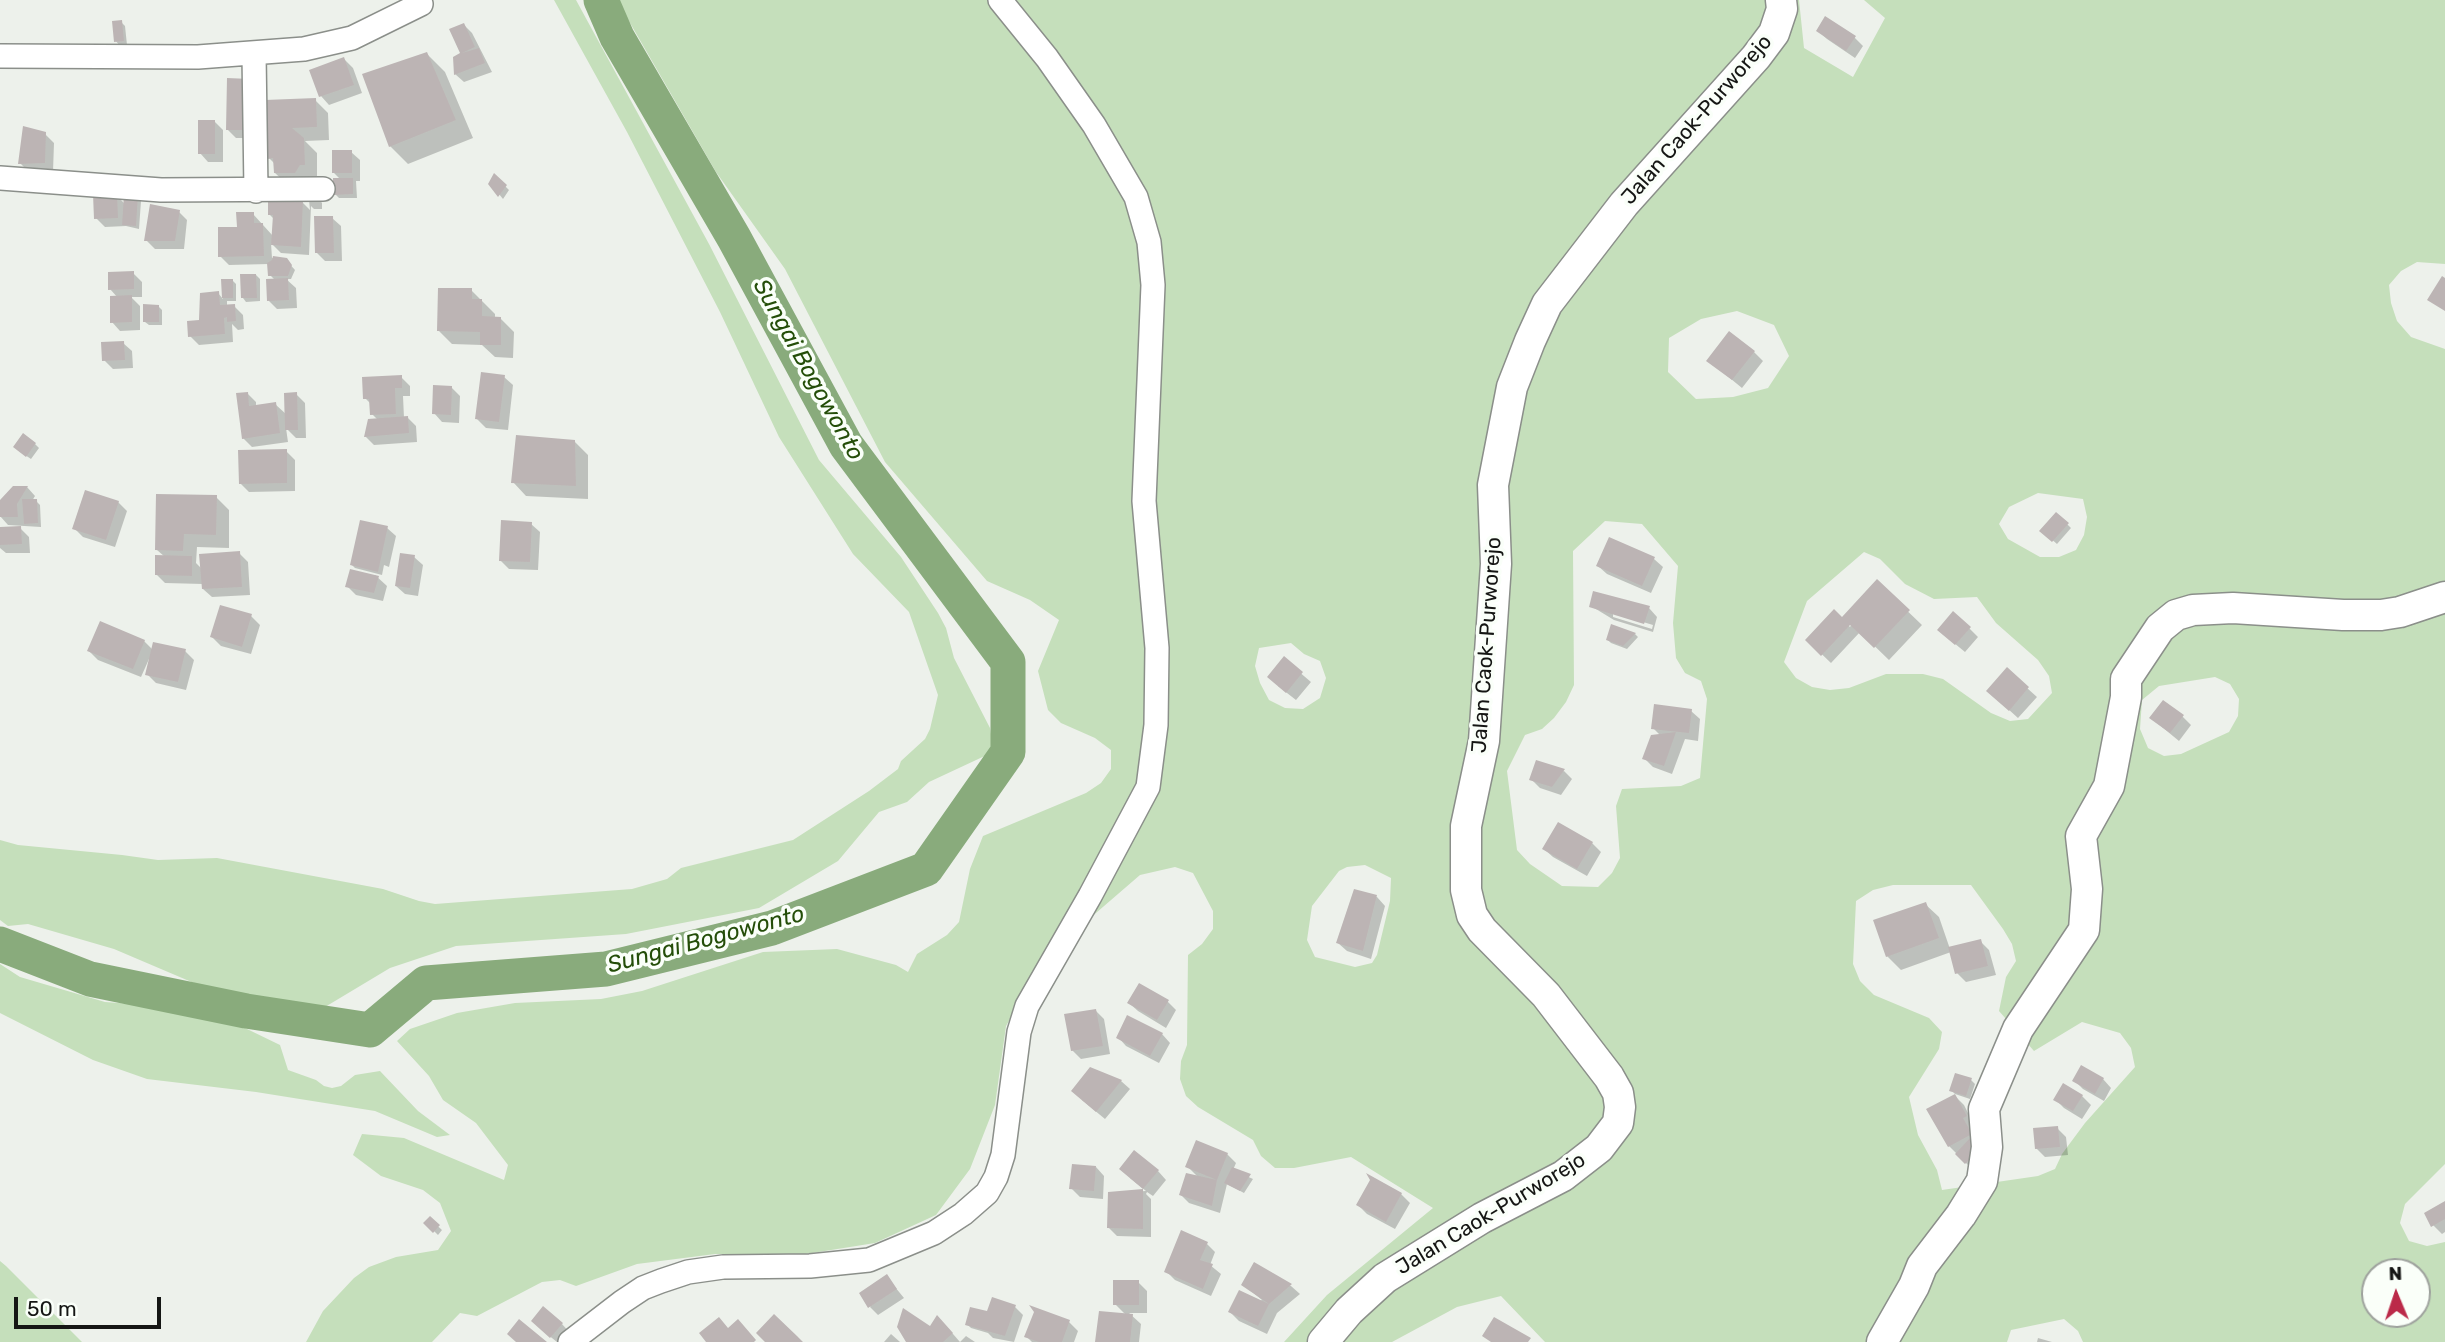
<!DOCTYPE html>
<style>
body{margin:0}
#map{position:relative;width:2445px;height:1342px;overflow:hidden;background:#edf1eb;font-family:Rubik,sans-serif}
canvas{display:block}
.north{position:absolute;left:2361px;top:1258px;width:70px;height:70px;box-sizing:border-box;background:#fafff9;border:2px solid #9ea29d;border-radius:50%;rotate:358deg;font-size:19px;font-weight:700;line-height:28px;text-align:center;color:#151614}
.north::after{content:'';display:block;margin:auto;width:24px;height:32px;background:#bb2a49;clip-path:polygon(50% 0,100% 100%,50% 72%,0 100%)}
.scale{position:absolute;left:14px;top:1297px;width:147px;height:32px;box-sizing:border-box;border:4px solid #151614;border-top:0;padding-left:9px;font-size:21px;line-height:24px;white-space:nowrap;color:#151614;-webkit-text-stroke:5px #fafff9;paint-order:stroke}
</style>
<div id="map">
<canvas width="2445" height="1342"></canvas>
<div class="north">N</div>
<div class="scale">50 m</div>
</div>
<script>
const context = document.querySelector('canvas').getContext('2d');
context.lineJoin = 'round';
function fillPath(path, color) {
  context.fillStyle = color;
  context.fill(path, 'evenodd');
}
function toPath(rows) {
  const path = new Path2D();
  for (const r of rows) {
    path.moveTo(r[0], r[1]);
    for (let i = 2; i < r.length; i += 2) path.lineTo(r[i], r[i + 1]);
  }
  return path;
}
function strokePath(path, color, width, dash) {
  context.strokeStyle = color;
  context.lineWidth = width;
  context.lineCap = dash ? 'butt' : 'round';
  context.setLineDash(dash || []);
  context.stroke(path);
}
function drawText(font, color, halo, rows, align = 'center') {
  context.font = font + ' Rubik,sans-serif';
  context.lineWidth = 7;
  context.setLineDash([]);
  context.textBaseline = 'middle';
  context.strokeStyle = halo;
  context.fillStyle = color;
  for (const [text, x, y, turn = 0] of rows) {
    context.save();
    context.translate(x, y);
    context.rotate((+turn || 0) * Math.PI / 180);
    context.textAlign = isNaN(turn) ? turn : align;
    if (halo) context.strokeText(text, 0, 0);
    context.fillText(text, 0, 0);
    context.restore();
  }
}
const green = toPath([
 [554,0,576,0,709,244,819,460,901,557,938,613,946,628,954,658,990,728,993,746,989,754,929,782,907,802,879,812,838,861,759,908,626,934,456,946,390,968,325,1007,262,1002,215,992,114,949,28,924,8,926,0,920,0,840,18,845,122,855,158,860,217,858,383,889,419,901,435,904,632,889,667,879,681,868,793,840,869,791,898,769,901,761,925,739,930,729,938,695,909,612,853,554,779,437,720,312,627,132],
 [619,0,1799,0,1804,48,1853,77,1885,18,1864,0,2445,0,2445,264,2417,262,2401,271,2389,285,2391,303,2397,321,2411,337,2445,349,2445,1164,2405,1204,2400,1223,2409,1241,2427,1246,2445,1242,2445,1342,2083,1342,2078,1331,2064,1319,2011,1330,2007,1342,1545,1342,1501,1296,1457,1307,1392,1342,1284,1342,1327,1295,1433,1208,1351,1157,1294,1168,1275,1168,1261,1156,1253,1140,1198,1107,1186,1096,1180,1079,1181,1061,1187,1045,1188,955,1202,944,1213,929,1213,911,1193,873,1175,867,1140,875,1045,957,1006,1026,995,1105,970,1169,936,1215,875,1243,806,1254,715,1254,637,1264,576,1286,560,1280,542,1282,477,1316,460,1313,432,1342,306,1342,323,1311,354,1278,369,1267,396,1257,438,1250,451,1231,440,1203,423,1190,381,1176,353,1155,362,1134,404,1138,504,1180,508,1165,476,1123,443,1100,429,1076,397,1041,410,1029,457,1013,515,1003,601,999,642,991,763,952,837,949,896,965,908,972,917,954,947,935,959,922,970,869,983,836,1086,793,1101,783,1111,769,1111,750,1095,738,1061,723,1048,710,1038,671,1059,620,1030,600,987,581,885,462,785,269,716,172,622,9],
 [1737,311,1774,325,1789,356,1768,388,1733,397,1696,399,1668,372,1669,338,1701,319],
 [2038,493,2083,499,2087,517,2084,535,2076,550,2059,557,2040,557,2008,539,1999,524,2009,507],
 [1605,521,1642,524,1678,566,1673,623,1676,658,1685,673,1701,681,1707,699,1700,778,1681,786,1622,789,1616,806,1620,858,1612,873,1598,887,1562,886,1530,864,1517,850,1507,771,1525,735,1542,729,1554,718,1566,702,1574,685,1573,551],
 [1864,552,1880,559,1905,584,1934,599,1977,597,1996,623,2038,660,2049,676,2052,693,2028,719,2010,721,1991,713,1943,679,1923,674,1886,674,1849,688,1830,690,1812,687,1796,678,1784,662,1807,601],
 [1291,643,1304,654,1320,661,1326,678,1320,698,1303,709,1285,708,1269,700,1260,683,1255,666,1259,648],
 [2215,677,2230,684,2239,699,2238,716,2229,732,2181,754,2164,756,2148,748,2140,729,2142,700,2159,686],
 [1365,865,1391,878,1390,901,1377,955,1372,963,1355,967,1315,957,1307,940,1312,906,1339,871,1347,867],
 [1893,885,1971,885,2003,929,2012,944,2016,961,2006,977,1999,1011,2034,1051,2082,1022,2120,1033,2131,1048,2135,1067,2085,1123,2062,1154,2055,1169,2038,1176,1942,1190,1937,1170,1918,1135,1909,1097,1939,1049,1942,1032,1929,1018,1874,995,1860,981,1853,964,1856,901,1873,890],
 [2375,1272,2417,1272,2417,1314,2375,1314],
 [0,964,20,977,105,1002,186,1008,214,1013,280,1045,288,1070,316,1080,324,1086,332,1088,341,1086,355,1075,380,1071,418,1111,450,1135,437,1137,375,1111,256,1092,147,1079,93,1060,0,1013],
 [0,1261,6,1266,82,1342,0,1342]
]);
const shadow = toPath([
 [121,22,125,26,127,45,119,45,116,41],
 [464,25,472,33,492,72,464,82,455,74,462,54],
 [1818,31,1854,37,1863,46,1855,58,1827,39],
 [427,54,445,72,473,138,408,164,390,146],
 [344,59,353,68,362,93,329,105,321,96],
 [258,89,257,138,236,138,227,129],
 [315,100,328,113,329,140,305,141,317,153,317,178,289,186,275,173,275,164,269,158,267,101],
 [215,122,223,130,223,162,208,162,200,153],
 [45,134,54,143,53,172,29,172,20,163],
 [351,152,360,160,360,181,356,181,357,198,339,198,335,194,341,180,333,172],
 [495,176,509,190,503,199,490,183],
 [116,195,125,204,138,197,141,201,139,229,126,226,105,227,96,218],
 [319,199,322,203,322,209,314,209,311,206,309,255,281,253,271,243,272,258,286,260,295,270,291,279,286,279,296,288,297,308,277,309,269,301,275,280,270,275,269,264,229,265,220,256,238,229,253,214,273,236,274,219,269,214,302,202,310,210,309,200],
 [179,212,187,220,184,249,155,249,146,240],
 [332,218,341,226,342,261,325,261,317,253],
 [133,273,142,282,142,297,131,297,140,306,140,330,120,331,112,322,118,298,110,289],
 [256,275,260,279,260,301,246,302,243,298],
 [223,280,232,280,236,284,236,301,227,301,227,307,234,306,243,315,244,329,238,330,232,324,233,342,199,345,190,336,218,293,223,299],
 [471,290,495,314,495,318,500,318,514,332,513,358,495,357,482,345,452,344,439,331],
 [158,306,162,310,162,325,149,325,145,322],
 [123,343,132,351,133,368,113,369,104,360],
 [1754,352,1763,361,1742,388,1709,361],
 [401,377,410,386,410,396,403,396,404,418,407,417,416,426,417,442,374,445,365,436,378,420,372,414,371,404,365,398],
 [504,377,513,385,508,430,486,428,477,419],
 [451,387,460,396,459,423,442,422,434,413],
 [247,393,256,402,256,406,275,404,287,415,296,394,305,403,306,438,296,438,286,428,288,442,252,447,243,438],
 [574,441,588,455,588,499,526,496,513,482],
 [35,444,39,448,31,459,19,451],
 [286,451,295,460,295,491,249,492,240,483],
 [27,487,35,496,32,501,36,501,40,505,41,527,8,525,0,516,0,503],
 [216,497,229,510,229,548,197,547,196,563,202,569,239,553,248,562,250,595,212,597,203,589,203,584,165,583,157,575,165,557,157,550],
 [118,502,127,511,115,547,83,537,74,528],
 [2057,514,2071,528,2057,544,2042,531],
 [531,524,540,532,538,570,509,569,500,560],
 [20,528,29,537,30,553,6,553,0,548,0,529],
 [387,528,396,536,389,567,384,565,382,575,355,568,352,565],
 [414,557,423,565,418,596,405,594,396,586],
 [1654,559,1663,567,1651,593,1607,574,1598,566],
 [375,575,387,586,383,601,356,595,347,586],
 [1877,582,1922,625,1889,660,1860,632,1831,663,1807,640,1834,612,1850,627],
 [1591,606,1649,608,1657,617,1653,632,1614,620],
 [1613,613,1653,625,1652,629,1613,617],
 [251,616,260,625,251,654,221,646,212,637],
 [1969,628,1978,637,1965,652,1948,638],
 [1635,634,1638,637,1627,649,1611,643,1608,640],
 [144,641,153,650,185,651,194,660,186,690,156,683,147,674,151,660,149,659,141,677,98,660,89,651],
 [1284,659,1311,682,1296,700,1278,686],
 [2007,670,2037,697,2018,718,1997,699],
 [1691,711,1700,719,1698,741,1685,739,1672,774,1653,767,1644,758,1660,735,1653,728],
 [2182,716,2191,725,2179,741,2151,718],
 [1564,771,1572,779,1561,795,1540,788,1531,779],
 [1592,843,1601,852,1587,876,1553,857,1544,849],
 [1355,891,1377,897,1385,906,1371,959,1347,951,1338,943],
 [1925,904,1939,917,1950,949,1980,941,1989,950,1996,975,1966,982,1957,973,1951,952,1901,970,1887,956],
 [1168,1002,1176,1010,1166,1028,1138,1011,1129,1003],
 [1095,1010,1104,1019,1110,1054,1081,1059,1072,1050],
 [1162,1034,1170,1043,1159,1063,1126,1046,1118,1037],
 [1091,1070,1121,1081,1130,1089,1105,1119,1082,1100],
 [1956,1075,1971,1080,1975,1084,1970,1099,1955,1094,1951,1090],
 [2103,1079,2111,1088,2104,1101,2083,1089,2074,1080],
 [2064,1085,2082,1096,2091,1105,2082,1119,2064,1108,2055,1099],
 [1955,1096,1964,1105,1974,1125,1970,1127,1979,1143,1970,1167,1949,1146],
 [2057,1128,2066,1137,2068,1155,2045,1157,2036,1148],
 [1227,1154,1236,1163,1233,1170,1253,1179,1244,1193,1227,1184,1220,1213,1189,1203,1181,1195,1198,1177,1187,1166],
 [1096,1167,1104,1176,1103,1199,1080,1197,1071,1188],
 [1158,1171,1166,1180,1153,1196,1147,1192,1146,1194,1151,1199,1151,1237,1117,1236,1108,1227,1109,1193,1146,1191,1130,1178],
 [1401,1194,1410,1203,1395,1229,1367,1214,1358,1205],
 [2445,1203,2445,1232,2442,1234,2433,1225],
 [430,1219,442,1230,438,1235,426,1223],
 [1207,1244,1215,1252,1210,1265,1221,1274,1211,1296,1175,1280,1166,1271],
 [1255,1265,1291,1286,1300,1294,1277,1313,1267,1334,1239,1321,1230,1312,1262,1300,1244,1285],
 [886,1276,904,1298,878,1315,870,1307],
 [1138,1282,1147,1291,1147,1313,1129,1313,1141,1324,1139,1342,1098,1342,1126,1315,1115,1304],
 [1015,1307,1023,1315,1014,1342,993,1338,988,1333,971,1328,967,1324,986,1312],
 [1069,1322,1078,1331,1074,1342,1032,1342,1026,1336],
 [562,1324,570,1333,562,1342,557,1342,542,1330],
 [946,1326,960,1342,908,1342,930,1328],
 [891,1334,900,1342,884,1342],
 [966,1336,975,1342,960,1342],
 [2038,1338,2052,1342,2037,1342]
]);
const river = toPath([
 [0,944,90,979,246,1011,370,1030,426,983,606,969,772,928,926,869,1008,752,1008,662,846,445,734,238,617,37,601,0]
]);
const building = toPath([
 [1825,16,1856,36,1846,51,1816,31],
 [122,20,124,41,114,42,112,21],
 [464,23,475,47,462,53,479,48,485,63,454,75,453,57,460,53,449,29],
 [427,52,456,120,389,147,362,74],
 [344,57,354,85,319,97,309,70],
 [227,78,250,79,248,130,226,130],
 [316,98,317,127,292,128,304,138,305,165,300,165,295,173,274,173,273,158,268,159,265,100],
 [198,120,215,120,215,154,198,154],
 [23,126,46,132,45,163,18,164],
 [332,150,352,150,352,173,332,173],
 [494,173,507,185,498,197,488,184],
 [333,178,353,178,353,194,333,195],
 [117,193,118,218,94,219,93,194],
 [124,194,138,195,136,226,122,225],
 [268,198,303,200,301,247,271,245,273,215,268,215],
 [150,204,180,210,175,241,144,241],
 [236,212,254,212,254,223,263,223,264,256,218,257,218,227,237,227],
 [314,216,333,216,334,253,315,253],
 [273,256,287,258,292,265,288,276,268,276,267,263,272,260],
 [134,271,134,289,108,290,108,272],
 [240,274,256,274,257,298,241,298],
 [2442,276,2445,278,2445,311,2427,300],
 [288,278,289,300,267,301,266,279],
 [221,279,233,279,233,298,222,298],
 [438,288,472,288,472,299,482,299,482,316,501,317,501,345,480,345,480,332,437,331],
 [219,291,220,305,235,304,236,321,227,322,227,317,224,318,225,334,188,337,187,321,199,320,200,293],
 [132,295,132,322,110,323,110,296],
 [143,304,159,305,159,322,143,322],
 [1729,331,1755,351,1732,380,1706,361],
 [124,341,125,360,102,361,101,342],
 [481,372,505,375,499,422,475,419],
 [402,375,402,388,395,388,396,414,370,415,369,399,363,399,362,377],
 [433,385,452,386,451,415,432,414],
 [248,392,249,406,276,402,280,433,242,439,236,393],
 [297,392,298,430,285,430,284,393],
 [408,416,409,433,364,437,368,419],
 [23,433,36,443,26,457,13,447],
 [516,435,575,440,576,486,511,483],
 [287,449,287,483,239,484,238,450],
 [13,486,28,486,17,504,18,517,0,517,0,500],
 [85,490,119,501,106,540,72,529],
 [156,494,217,495,216,535,184,534,183,551,155,550],
 [22,499,37,499,38,523,24,524],
 [2056,512,2069,523,2052,542,2039,531],
 [360,520,388,526,378,572,350,565],
 [501,520,532,522,530,562,499,561],
 [21,526,22,544,0,545,0,527],
 [1609,537,1655,557,1642,586,1596,566],
 [240,551,242,587,202,589,199,554],
 [400,553,415,555,410,588,395,586],
 [155,555,192,556,192,576,155,575],
 [350,569,379,576,374,593,345,587],
 [1877,579,1910,610,1874,648,1850,625,1821,656,1805,640,1834,609,1842,617],
 [1593,591,1650,606,1644,624,1589,607],
 [220,605,252,614,242,647,210,637],
 [1953,611,1971,627,1955,645,1937,630],
 [100,621,145,640,133,669,87,651],
 [1611,624,1636,633,1623,646,1606,640],
 [153,642,186,649,178,682,145,675],
 [1284,656,1303,672,1286,693,1267,677],
 [2007,667,2029,687,2009,711,1986,691],
 [2163,700,2184,715,2170,733,2149,718],
 [1654,704,1692,709,1689,733,1651,729],
 [1676,732,1664,766,1642,759,1651,735],
 [1536,760,1565,769,1552,787,1529,780],
 [1558,822,1593,842,1577,869,1542,849],
 [1354,889,1377,895,1363,951,1336,943],
 [1926,902,1939,938,1886,957,1873,920],
 [1981,939,1988,966,1955,974,1948,947],
 [1139,983,1169,1000,1157,1020,1127,1003],
 [1096,1009,1103,1046,1071,1051,1064,1014],
 [1127,1015,1163,1033,1150,1056,1116,1038],
 [2081,1065,2104,1078,2095,1094,2072,1081],
 [1090,1067,1122,1080,1096,1112,1071,1091],
 [1955,1073,1972,1078,1966,1096,1949,1091],
 [2063,1083,2083,1095,2073,1111,2053,1100],
 [1955,1094,1967,1116,1963,1118,1972,1134,1948,1147,1926,1109],
 [2058,1126,2060,1147,2035,1149,2033,1128],
 [1971,1137,1982,1147,1965,1164,1955,1154],
 [1196,1140,1228,1153,1217,1180,1185,1167],
 [1134,1150,1159,1170,1143,1189,1119,1169],
 [1072,1164,1096,1166,1094,1191,1069,1189],
 [1232,1167,1251,1174,1240,1191,1224,1183],
 [1186,1173,1217,1180,1212,1206,1179,1195],
 [1366,1173,1402,1193,1386,1222,1356,1205,1370,1180],
 [1143,1189,1143,1229,1107,1228,1108,1192],
 [2445,1201,2445,1219,2431,1227,2424,1213],
 [430,1216,440,1225,433,1233,423,1223],
 [1181,1230,1208,1242,1200,1260,1213,1264,1203,1289,1164,1272],
 [1254,1262,1292,1284,1269,1304,1241,1285],
 [887,1274,897,1289,868,1308,859,1293],
 [1113,1280,1139,1280,1139,1305,1113,1305],
 [1239,1290,1269,1304,1258,1326,1228,1312],
 [992,1297,1016,1305,1005,1336,965,1325,970,1307,987,1311],
 [1029,1305,1070,1320,1062,1342,1039,1342,1024,1337,1034,1312],
 [543,1306,563,1323,550,1338,531,1321],
 [903,1308,930,1326,937,1315,953,1333,943,1342,906,1342,897,1327],
 [1099,1311,1133,1314,1130,1342,1095,1342],
 [774,1314,797,1336,803,1342,765,1342,756,1333],
 [719,1317,728,1328,738,1319,756,1340,754,1342,706,1342,699,1333],
 [1494,1317,1531,1338,1528,1342,1491,1342,1482,1336],
 [519,1319,547,1342,516,1342,507,1334]
]);
const minor = toPath([
 [254,54,256,191],
 [0,56,198,57,304,49,352,38,421,4],
 [0,178,161,190,323,189],
 [570,1342,622,1302,643,1288,661,1281,688,1272,723,1267,810,1266,869,1260,934,1233,963,1214,987,1193,996,1177,1003,1155,1019,1032,1027,1006,1090,896,1148,787,1156,725,1157,648,1144,501,1153,285,1149,242,1136,197,1094,125,1047,58,1000,0]
]);
const tertiary = toPath([
 [1323,1342,1349,1311,1385,1278,1482,1218,1563,1176,1599,1148,1618,1123,1620,1107,1618,1093,1609,1077,1546,995,1482,930,1472,915,1466,890,1466,826,1484,741,1496,564,1493,485,1512,387,1530,341,1547,304,1624,204,1756,57,1774,33,1782,9,1781,0],
 [1882,1342,1914,1286,1922,1266,1961,1215,1982,1181,1987,1147,1984,1109,2018,1029,2084,930,2087,889,2081,836,2109,786,2126,697,2126,679,2160,628,2176,615,2193,610,2233,608,2343,615,2381,615,2400,612,2445,597]
]);
const streetNames = [
 ["Jalan Caok-Purworejo",1697,120,-49],
 ["Jalan Caok-Purworejo",1487,645,-86],
 ["Jalan Caok-Purworejo",1491,1214,-31]
];
const waterNames = [
 ["Sungai Bogowonto",808,370,61],
 ["Sungai Bogowonto",706,940,-15]
];
fillPath(green, '#c5dfbb');
fillPath(shadow, '#0003');
strokePath(river, '#89ab7c', 35);
fillPath(building, '#bcb4b4');
strokePath(minor, '#8b8f8a', 26);
strokePath(tertiary, '#8b8f8a', 33);
strokePath(minor, '#fff', 23);
strokePath(tertiary, '#fff', 30);
drawText('21px', '#151614', '#fafff9', streetNames);
drawText('italic 23px', '#244e09', '#fafff9', waterNames);
</script>
